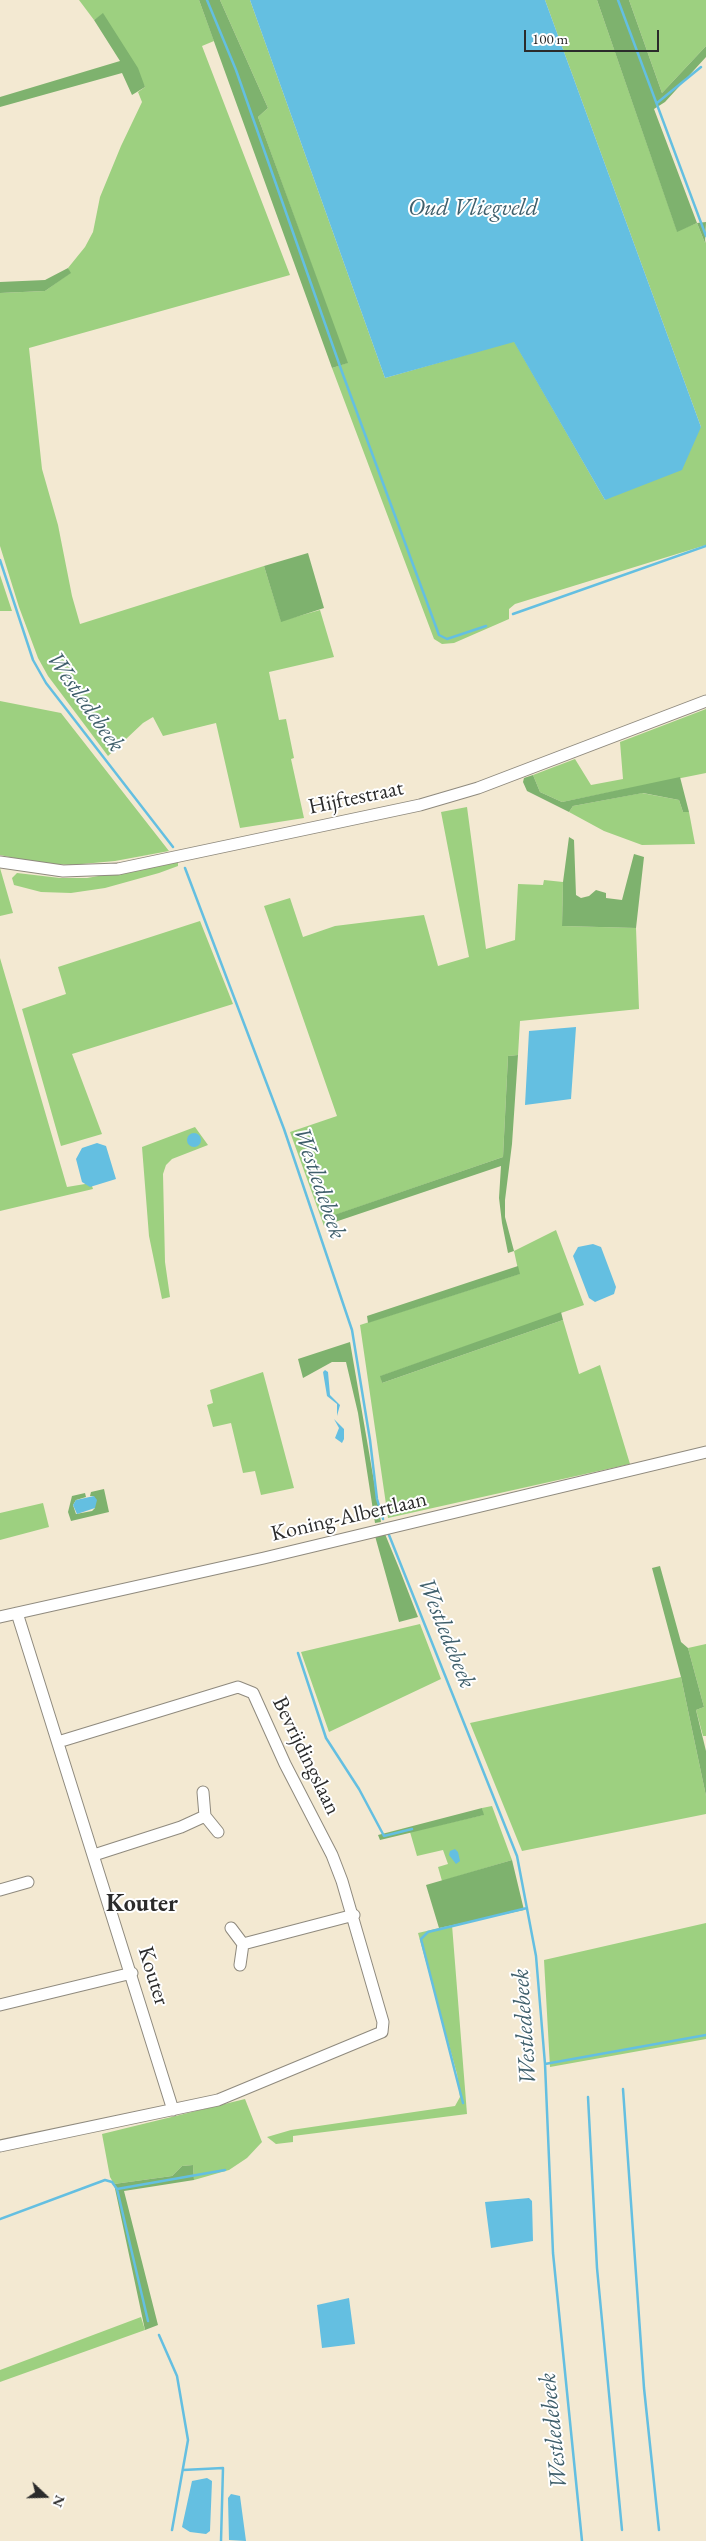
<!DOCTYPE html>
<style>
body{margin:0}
#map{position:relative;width:706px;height:2541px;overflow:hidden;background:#f3e9d2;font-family:"EB Garamond",serif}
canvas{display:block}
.north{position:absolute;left:20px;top:2471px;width:50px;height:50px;-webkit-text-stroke:4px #fff;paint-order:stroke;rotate:111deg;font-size:14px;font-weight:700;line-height:20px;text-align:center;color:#2b2b2b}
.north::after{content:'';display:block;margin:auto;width:18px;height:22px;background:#2b2b2b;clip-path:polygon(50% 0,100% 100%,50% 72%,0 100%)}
.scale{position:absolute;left:524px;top:30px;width:135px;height:22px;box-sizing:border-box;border:2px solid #2b2b2b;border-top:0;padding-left:6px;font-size:15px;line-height:18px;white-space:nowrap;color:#2b2b2b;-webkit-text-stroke:4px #fff;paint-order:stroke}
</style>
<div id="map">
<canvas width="706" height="2541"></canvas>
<div class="north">N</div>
<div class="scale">100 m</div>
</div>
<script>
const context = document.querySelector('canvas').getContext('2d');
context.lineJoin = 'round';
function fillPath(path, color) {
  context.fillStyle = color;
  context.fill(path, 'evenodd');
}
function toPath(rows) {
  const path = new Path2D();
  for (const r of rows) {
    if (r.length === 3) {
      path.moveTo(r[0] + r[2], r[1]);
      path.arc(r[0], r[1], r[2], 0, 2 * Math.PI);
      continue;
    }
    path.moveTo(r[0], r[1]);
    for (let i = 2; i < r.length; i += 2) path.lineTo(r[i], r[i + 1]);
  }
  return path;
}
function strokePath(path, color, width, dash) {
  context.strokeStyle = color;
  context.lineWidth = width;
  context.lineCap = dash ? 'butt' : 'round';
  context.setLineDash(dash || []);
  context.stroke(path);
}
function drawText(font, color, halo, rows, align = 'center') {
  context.font = font + ' "EB Garamond",serif';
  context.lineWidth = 4;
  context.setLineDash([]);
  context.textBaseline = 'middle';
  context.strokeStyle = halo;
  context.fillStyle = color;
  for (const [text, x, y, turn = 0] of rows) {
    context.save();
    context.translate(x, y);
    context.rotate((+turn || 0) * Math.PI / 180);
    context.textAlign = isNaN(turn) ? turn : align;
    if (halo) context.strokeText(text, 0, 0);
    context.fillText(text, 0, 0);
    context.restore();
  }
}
const green = toPath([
 [79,0,199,0,214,41,202,46,290,275,29,348,42,469,58,525,72,596,80,624,264,566,281,621,320,610,334,657,269,672,279,720,286,719,294,758,291,759,304,818,240,828,216,723,163,736,153,717,143,723,108,756,48,676,38,658,19,607,0,546,0,293,45,291,70,273,68,268,85,247,93,232,100,197,121,146,142,102,138,92,145,87,103,14,94,20],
 [220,0,250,0,385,378,514,341,605,500,701,427,545,0,597,0,677,231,697,223,705,243,706,240,706,545,515,604,509,609,509,619,454,643,442,644,434,639,332,368,347,363,258,117,268,108],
 [629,0,706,0,706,46,662,93],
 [0,575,12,611,0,611],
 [0,701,61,713,169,851,115,861,71,865,38,863,0,855],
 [706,709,706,773,562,802,540,792,533,775,575,759,591,785,623,779,620,742],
 [642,793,679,800,683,812,689,812,695,844,642,845,604,831,569,812,573,806],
 [467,807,486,949,515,940,518,884,543,885,544,880,563,882,562,926,636,928,639,1009,520,1021,518,1055,508,1056,503,1157,332,1216,335,1222,324,1226,290,1132,337,1116,264,906,290,898,303,937,335,926,424,915,438,966,469,957,441,812],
 [178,862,178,866,159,873,105,888,71,893,41,892,14,885,12,878,17,873,60,878,87,878],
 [0,868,13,913,0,916],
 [200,921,233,1004,72,1054,102,1134,61,1146,22,1009,66,994,58,967],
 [0,958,67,1187,91,1183,93,1189,0,1211],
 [195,1127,208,1145,172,1159,166,1165,163,1174,165,1262,170,1297,162,1299,149,1236,142,1147],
 [556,1230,584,1305,381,1376,382,1383,563,1320,579,1374,600,1365,630,1464,388,1518,360,1325,519,1274,514,1251],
 [263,1372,294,1488,261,1495,255,1471,243,1473,231,1423,213,1427,207,1405,213,1403,210,1390],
 [43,1503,49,1527,0,1540,0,1513],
 [420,1624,441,1679,329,1732,301,1652],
 [706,1644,706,1736,703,1736,696,1710,704,1707,688,1648],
 [681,1677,706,1796,706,1814,522,1851,470,1723],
 [492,1806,512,1860,442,1881,438,1867,448,1864,443,1850,417,1856,410,1832,483,1815,482,1808],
 [706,1923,706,2039,550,2067,544,1960],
 [452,1925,467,2114,293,2136,293,2142,276,2144,267,2137,291,2130,455,2106,460,2097,457,2074,418,1933],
 [245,2099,262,2142,247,2158,229,2170,194,2180,193,2165,182,2166,172,2176,114,2184,110,2177,102,2134],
 [141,2317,145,2330,0,2382,0,2370]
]);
const forest = toPath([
 [199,0,220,0,268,108,258,117,348,363,332,368],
 [597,0,629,0,662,93,706,46,706,57,665,102,654,109,697,223,706,222,705,243,697,223,677,232],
 [103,13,138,68,145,87,132,95,122,73,0,107,0,97,120,61,94,20],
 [68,268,71,273,45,291,0,293,0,282,45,280],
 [308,553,324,608,281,622,264,566],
 [533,775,540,792,562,802,680,777,689,812,683,812,679,800,643,793,573,806,569,812,527,791,523,782,524,778],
 [569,837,574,840,576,895,581,898,589,896,596,890,606,893,606,898,622,900,634,854,644,857,636,928,562,926,563,882],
 [518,1055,512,1144,505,1200,505,1217,514,1251,508,1253,502,1223,499,1198,501,1166,335,1222,331,1216,503,1157,508,1056],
 [518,1266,520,1274,368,1323,367,1316],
 [561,1312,563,1320,382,1383,380,1376],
 [350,1342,381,1522,375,1523,358,1413,346,1362,332,1362,303,1378,298,1359],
 [104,1489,109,1512,71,1521,68,1512,72,1496,85,1493,86,1497,76,1500,73,1505,76,1514,92,1511,95,1508,94,1496,90,1496,91,1492],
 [385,1534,399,1568,418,1617,399,1622,375,1536],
 [660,1566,681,1642,688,1648,704,1707,696,1710,706,1751,706,1796,681,1677,652,1568],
 [482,1808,484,1815,380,1840,378,1835],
 [512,1860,524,1910,439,1928,426,1885],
 [193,2165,194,2180,124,2191,158,2325,145,2330,114,2184,172,2176,182,2166]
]);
const water = toPath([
 [250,0,545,0,701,427,682,470,605,500,514,342,385,378],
 [576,1027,571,1099,525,1105,529,1031],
 [194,1140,7],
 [97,1143,106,1146,116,1179,90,1187,82,1182,76,1159,82,1148],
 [593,1244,601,1247,616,1287,614,1294,595,1302,589,1298,573,1256,578,1247],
 [325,1370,328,1372,330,1395,340,1405,337,1416,337,1404,327,1396,323,1372],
 [334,1419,344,1429,344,1439,342,1443,335,1438,339,1428],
 [94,1496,97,1500,95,1508,77,1514,73,1505,76,1500],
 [455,1849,458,1852,460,1861,456,1864,449,1855,450,1851],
 [529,2198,532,2201,533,2241,491,2248,485,2202],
 [349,2298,355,2344,322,2348,317,2305],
 [207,2478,212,2481,210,2531,206,2534,190,2532,182,2527,192,2481],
 [231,2494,240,2496,246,2541,229,2540,228,2498]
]);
const stream = toPath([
 [207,0,236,70,342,372,439,635,447,639,486,626],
 [618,0,706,236],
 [657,103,701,67],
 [0,560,33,660,46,683,173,847],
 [513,614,706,546],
 [185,868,284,1129,352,1330,370,1440,377,1499,383,1519],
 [389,1535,517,1856,536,1956,545,2064,553,2253,582,2541],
 [298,1653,326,1738,359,1789,384,1836,412,1829],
 [545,2064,706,2035],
 [623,2089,644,2388,659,2530],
 [588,2097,597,2268,622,2530],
 [463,2103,421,1939,428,1932,527,1908],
 [0,2219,105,2180,112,2182,117,2189],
 [148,2321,117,2189,225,2170],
 [159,2335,177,2376,188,2440,172,2530],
 [183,2470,223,2468,221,2541]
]);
const minor = toPath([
 [0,862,63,871,118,869,420,805,478,788,706,701],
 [17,1613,173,2110],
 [0,1617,264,1558,706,1452],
 [203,1792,205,1816,218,1832],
 [94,1855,181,1827,205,1816],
 [0,1890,28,1882],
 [231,1928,243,1944,240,1965],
 [243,1944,354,1915],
 [0,2005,132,1973],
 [0,2146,218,2100,382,2032,383,2022,342,1881,332,1855,285,1764,253,1693,238,1687,58,1742]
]);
const streetNames = [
 ["Hijftestraat",356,798,-12],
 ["Koning-Albertlaan",349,1517,-13],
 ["Bevrijdingslaan",306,1756,64],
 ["Kouter",153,1976,73]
];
const waterNames = [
 ["Oud Vliegveld",473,208],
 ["Westledebeek",85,702,55],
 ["Westledebeek",319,1183,71],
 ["Westledebeek",446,1633,68],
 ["Westledebeek",525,2027,-94],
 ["Westledebeek",554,2431,-96]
];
const neighbourhoodNames = [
 ["Kouter",142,1904]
];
fillPath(green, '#9dd080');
fillPath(forest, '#7eb26e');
fillPath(water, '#64bfe1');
strokePath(stream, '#64bfe1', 2.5);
strokePath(minor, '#8f8a7e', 13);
strokePath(minor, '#fff', 11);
drawText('22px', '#2b2b2b', '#fff', streetNames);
drawText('italic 24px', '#3f5f6b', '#fff', waterNames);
drawText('bold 24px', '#2b2b2b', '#fff', neighbourhoodNames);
</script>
